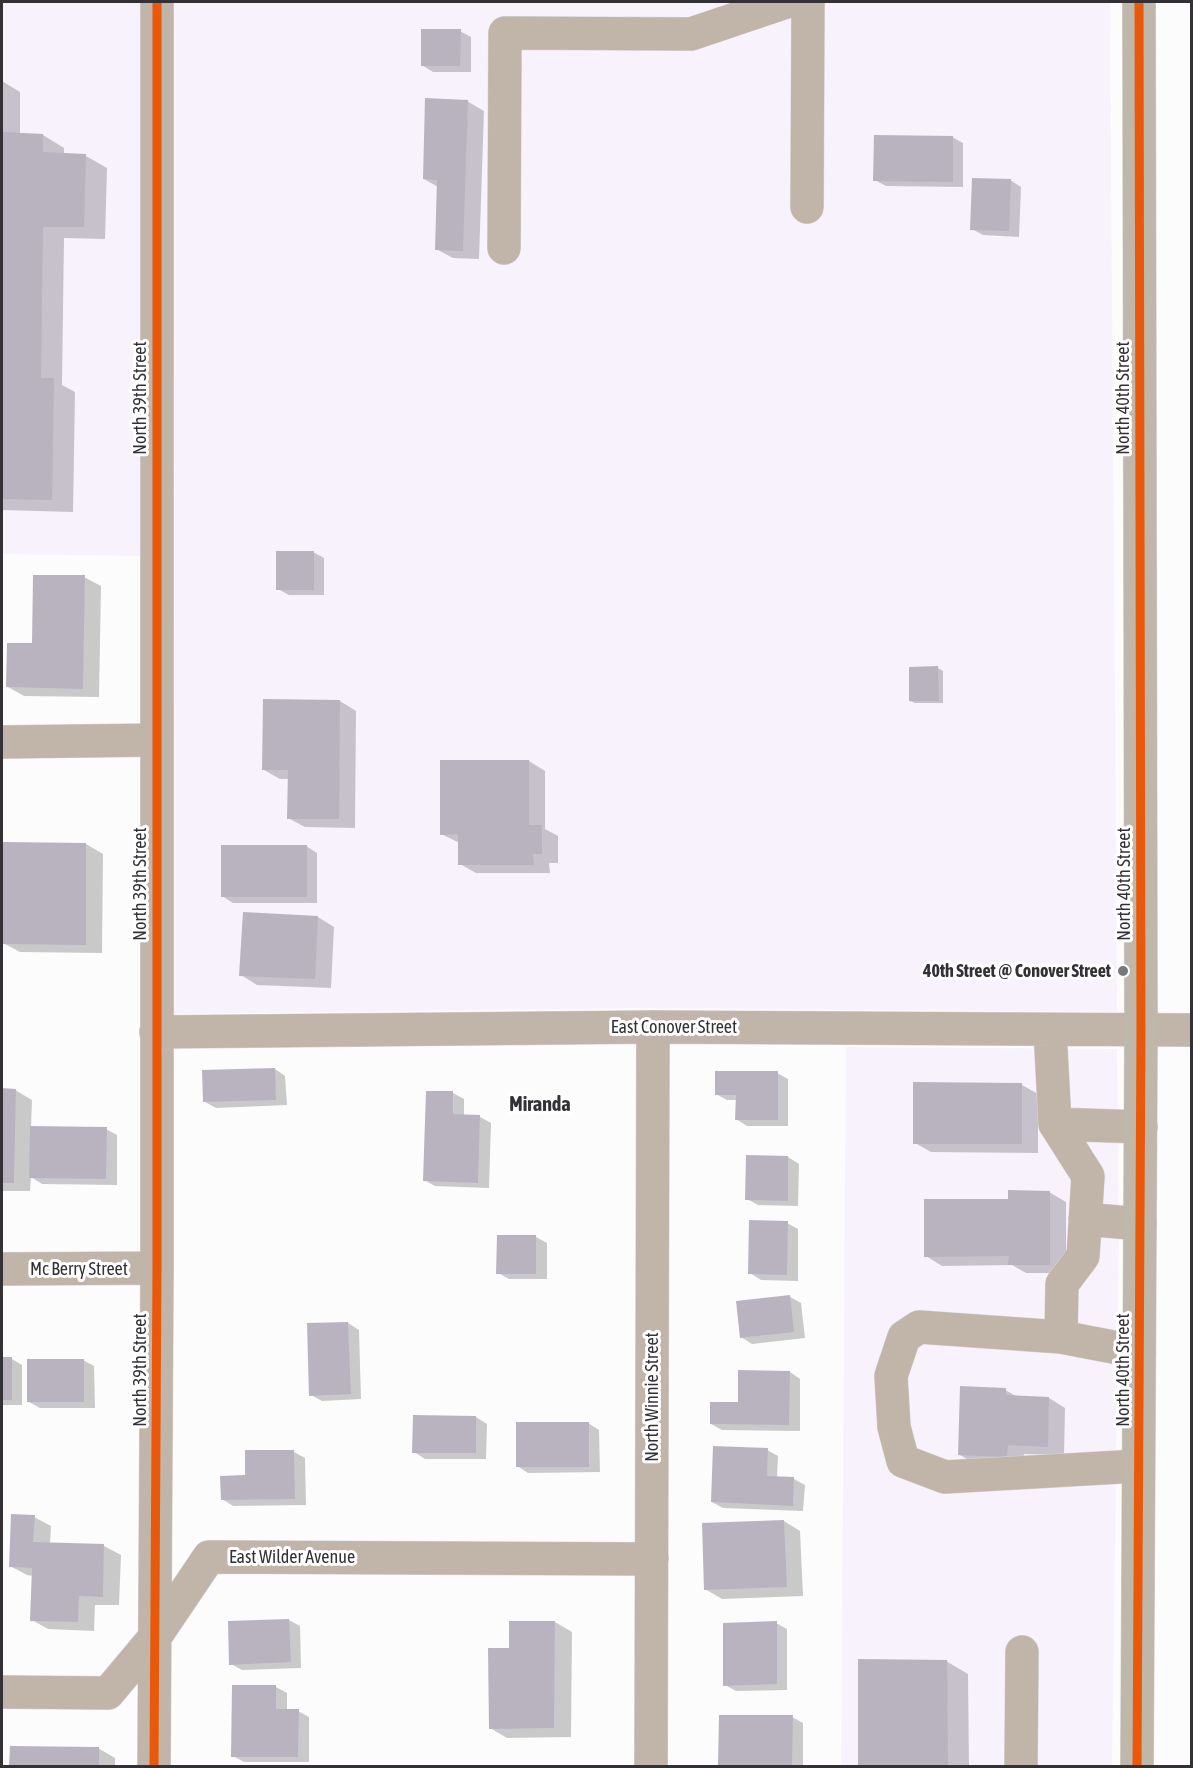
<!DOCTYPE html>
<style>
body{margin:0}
#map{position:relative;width:1193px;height:1768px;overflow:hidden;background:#fcfcfc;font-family:"Asap Condensed",sans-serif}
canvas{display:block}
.frame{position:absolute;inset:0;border:3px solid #333136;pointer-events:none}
</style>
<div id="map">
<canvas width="1193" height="1768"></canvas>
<div class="frame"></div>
</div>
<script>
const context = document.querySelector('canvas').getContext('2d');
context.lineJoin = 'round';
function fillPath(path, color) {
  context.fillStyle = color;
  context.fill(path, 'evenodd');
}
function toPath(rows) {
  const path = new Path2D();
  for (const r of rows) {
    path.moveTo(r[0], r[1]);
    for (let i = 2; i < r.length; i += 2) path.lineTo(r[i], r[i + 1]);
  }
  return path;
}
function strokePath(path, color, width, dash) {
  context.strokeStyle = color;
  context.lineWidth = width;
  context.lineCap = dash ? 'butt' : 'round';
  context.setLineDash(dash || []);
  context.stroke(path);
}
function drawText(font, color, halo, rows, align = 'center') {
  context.font = font + ' "Asap Condensed",sans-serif';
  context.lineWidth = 6;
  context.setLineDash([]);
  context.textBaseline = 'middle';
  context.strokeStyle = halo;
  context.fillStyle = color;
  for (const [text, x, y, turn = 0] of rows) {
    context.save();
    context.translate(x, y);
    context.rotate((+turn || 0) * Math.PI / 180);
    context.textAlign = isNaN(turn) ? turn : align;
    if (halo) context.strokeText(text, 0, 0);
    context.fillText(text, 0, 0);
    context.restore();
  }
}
const built = toPath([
 [2,2,140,2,141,556,2,554],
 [173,2,1110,2,1117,1012,636,1008,173,1014,175,557],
 [846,1047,1117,1049,1119,1229,1112,1766,841,1766]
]);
const shadow = toPath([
 [460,31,471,37,471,72,433,72,422,65],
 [2,81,20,92,20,135,43,135,64,148,64,155,86,156,107,168,105,239,64,238,62,385,75,392,73,512,2,510],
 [467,101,484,111,479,259,453,258,436,249,438,187,424,179],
 [952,137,963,143,963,187,886,186,875,180],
 [1010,180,1021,187,1019,237,983,235,972,229],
 [313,552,324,558,324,595,289,595,278,589],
 [84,577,101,586,99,697,24,696,8,687,34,644],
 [938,668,943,671,943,703,915,703,910,701],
 [340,701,356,711,355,828,305,827,288,818,289,779,280,779,264,770],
 [529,761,545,771,545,829,558,836,558,863,549,863,550,873,476,873,460,864,460,843,441,834],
 [5,843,86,844,103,854,102,953,20,952,3,943],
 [306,846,317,853,317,903,233,903,222,896],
 [318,917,334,927,331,988,257,985,241,975],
 [275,1069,285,1076,287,1105,216,1108,205,1102],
 [777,1073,788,1079,788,1126,747,1126,736,1119,737,1100,727,1100,716,1094],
 [1022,1085,1038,1094,1038,1153,931,1152,915,1143],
 [2,1090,15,1090,32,1100,31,1128,106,1129,117,1135,117,1185,42,1184,31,1177,30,1191,2,1191],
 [453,1093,464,1099,464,1116,480,1117,491,1123,489,1188,435,1186,424,1180],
 [788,1157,799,1164,798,1206,758,1205,747,1199],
 [1049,1192,1066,1202,1066,1273,1026,1273,1012,1265,942,1266,926,1256,1009,1201],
 [787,1223,798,1229,798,1281,761,1280,750,1273],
 [536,1237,547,1243,547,1279,509,1279,498,1273],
 [790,1297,801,1303,805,1338,752,1344,741,1337],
 [348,1323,359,1330,361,1399,322,1401,311,1395],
 [2,1359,12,1359,22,1365,22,1405,2,1405],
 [83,1360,94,1366,95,1408,40,1408,29,1402],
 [790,1372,800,1379,800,1431,722,1430,711,1424],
 [1005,1390,1018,1397,1049,1398,1065,1408,1064,1455,1024,1454,1024,1466,976,1464,960,1455],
 [476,1417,487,1424,486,1459,425,1459,414,1452],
 [588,1423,599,1430,600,1472,528,1473,517,1466],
 [767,1450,778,1456,777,1478,794,1479,805,1485,803,1511,723,1508,712,1502],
 [294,1452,305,1458,306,1505,233,1506,222,1499],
 [34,1517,51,1526,50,1544,104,1546,121,1555,119,1605,95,1605,94,1631,48,1629,32,1620,34,1576,27,1575,10,1566],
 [784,1521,800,1531,803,1596,722,1599,705,1589],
 [289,1620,300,1626,301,1668,242,1670,231,1664],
 [511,1622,555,1622,572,1632,571,1737,507,1738,490,1728,511,1650],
 [776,1623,787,1629,787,1690,736,1691,725,1685],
 [860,1661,946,1661,968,1674,969,1766,859,1766],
 [276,1687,287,1693,287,1711,298,1711,309,1717,309,1762,244,1762,233,1756],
 [720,1716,792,1717,803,1723,803,1766,720,1766],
 [11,1748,98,1748,115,1758,115,1766,11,1766]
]);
const building = toPath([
 [421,29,461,29,460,66,421,66],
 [425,98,468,100,463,251,435,250,437,180,423,179],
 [2,132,43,134,43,152,86,154,84,227,43,227,41,378,54,378,52,500,2,499],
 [874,135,953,136,953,182,873,181],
 [972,178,1011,179,1009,231,970,230],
 [276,551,314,551,314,590,276,590],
 [33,575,85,575,83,689,6,687,7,643,32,643],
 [938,666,939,701,909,701,909,667],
 [263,699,340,700,339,819,287,819,288,770,262,770],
 [440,760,529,760,529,825,542,825,542,854,533,854,534,865,458,865,458,834,440,835],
 [3,842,86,843,86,945,2,944],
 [221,845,307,845,307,897,221,897],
 [243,912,318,916,315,979,239,976],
 [275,1068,276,1100,203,1102,202,1070],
 [715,1071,778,1071,778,1120,735,1120,736,1095,715,1095],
 [913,1082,1022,1083,1022,1144,913,1144],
 [2,1088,16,1089,14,1183,2,1183],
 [426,1091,453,1091,453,1114,480,1115,478,1183,423,1181],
 [30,1126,107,1127,106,1179,29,1178],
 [746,1155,788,1156,788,1201,745,1200],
 [1008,1190,1050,1191,1050,1265,1008,1265,1009,1256,924,1257,924,1199,1008,1199],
 [749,1220,788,1221,787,1275,748,1274],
 [497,1235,536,1235,536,1274,496,1274],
 [790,1295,794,1332,740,1338,736,1301],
 [348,1322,351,1394,309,1396,307,1323],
 [2,1357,12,1357,12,1400,2,1400],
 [27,1359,84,1359,84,1402,27,1402],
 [738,1370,790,1371,789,1425,710,1424,710,1402,738,1402],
 [960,1386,1006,1388,1006,1395,1049,1397,1048,1447,1008,1445,1007,1457,958,1455],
 [413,1415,476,1416,476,1453,412,1453],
 [516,1422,589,1422,589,1467,516,1467],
 [713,1446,768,1448,767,1476,794,1477,793,1506,711,1502],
 [245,1450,294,1450,295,1499,221,1500,220,1476,245,1475],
 [11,1514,35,1515,33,1542,104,1544,103,1597,79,1596,78,1622,30,1621,32,1568,9,1567],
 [784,1520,787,1587,704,1590,702,1523],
 [289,1619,291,1662,229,1665,228,1621],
 [509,1621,555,1621,554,1728,489,1729,488,1648,509,1648],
 [777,1621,777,1684,723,1686,723,1623],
 [858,1659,947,1660,948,1766,858,1766],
 [232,1685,276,1685,276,1709,299,1709,298,1757,231,1757],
 [719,1715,793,1715,792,1766,718,1766],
 [10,1746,99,1747,99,1766,9,1766]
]);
const minor = toPath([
 [807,207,808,2],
 [504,248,505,33,691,34,786,2],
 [2,742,157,740],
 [1050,1030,1055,1124,1141,1127],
 [156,1032,653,1027,1192,1030],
 [1055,1124,1088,1176,1083,1256,1062,1284,1061,1337,1139,1352],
 [1085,1219,1140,1224],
 [2,1269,157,1268],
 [1061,1337,919,1327,904,1337,891,1376,894,1427,903,1461,945,1477,1138,1466],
 [2,1692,108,1693,155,1637,209,1557,652,1559],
 [154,1766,157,1268,157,2],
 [651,1766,653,1027],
 [1021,1766,1022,1652]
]);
const major = toPath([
 [1137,1766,1141,1031,1139,2]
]);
const cycleway = toPath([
 [154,1766,157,1268,157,2],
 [1137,1766,1141,1031,1139,2]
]);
const markers = [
 [1123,971,6,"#79787b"]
];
const streetNames = [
 ["North 39th Street",140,398,-90],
 ["North 40th Street",1123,398,-90],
 ["North 39th Street",140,884,-90],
 ["North 40th Street",1124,884,-90],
 ["East Conover Street",674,1027],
 ["Mc Berry Street",79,1269],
 ["North 39th Street",140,1370,-90],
 ["North 40th Street",1123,1370,-90],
 ["North Winnie Street",652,1397,-90],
 ["East Wilder Avenue",292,1557]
];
const poiNames = [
 ["40th Street @ Conover Street",1111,971]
];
const neighbourhoodNames = [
 ["Miranda",540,1105]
];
fillPath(built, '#f8f2fd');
fillPath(shadow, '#0003');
fillPath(building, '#b9b3c0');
strokePath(minor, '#d8d7d8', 34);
strokePath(major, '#d8d7d8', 34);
strokePath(minor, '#c0b5a8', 33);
strokePath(major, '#c0b7ab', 33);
strokePath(cycleway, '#e8590c', 9);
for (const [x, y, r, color] of markers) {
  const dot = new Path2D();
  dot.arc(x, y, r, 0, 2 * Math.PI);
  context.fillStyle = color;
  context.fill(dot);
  strokePath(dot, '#fff', 2);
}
drawText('18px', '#333136', '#fff', streetNames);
drawText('bold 18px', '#333136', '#fff', poiNames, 'right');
drawText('bold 20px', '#333136', '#fff', neighbourhoodNames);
</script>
